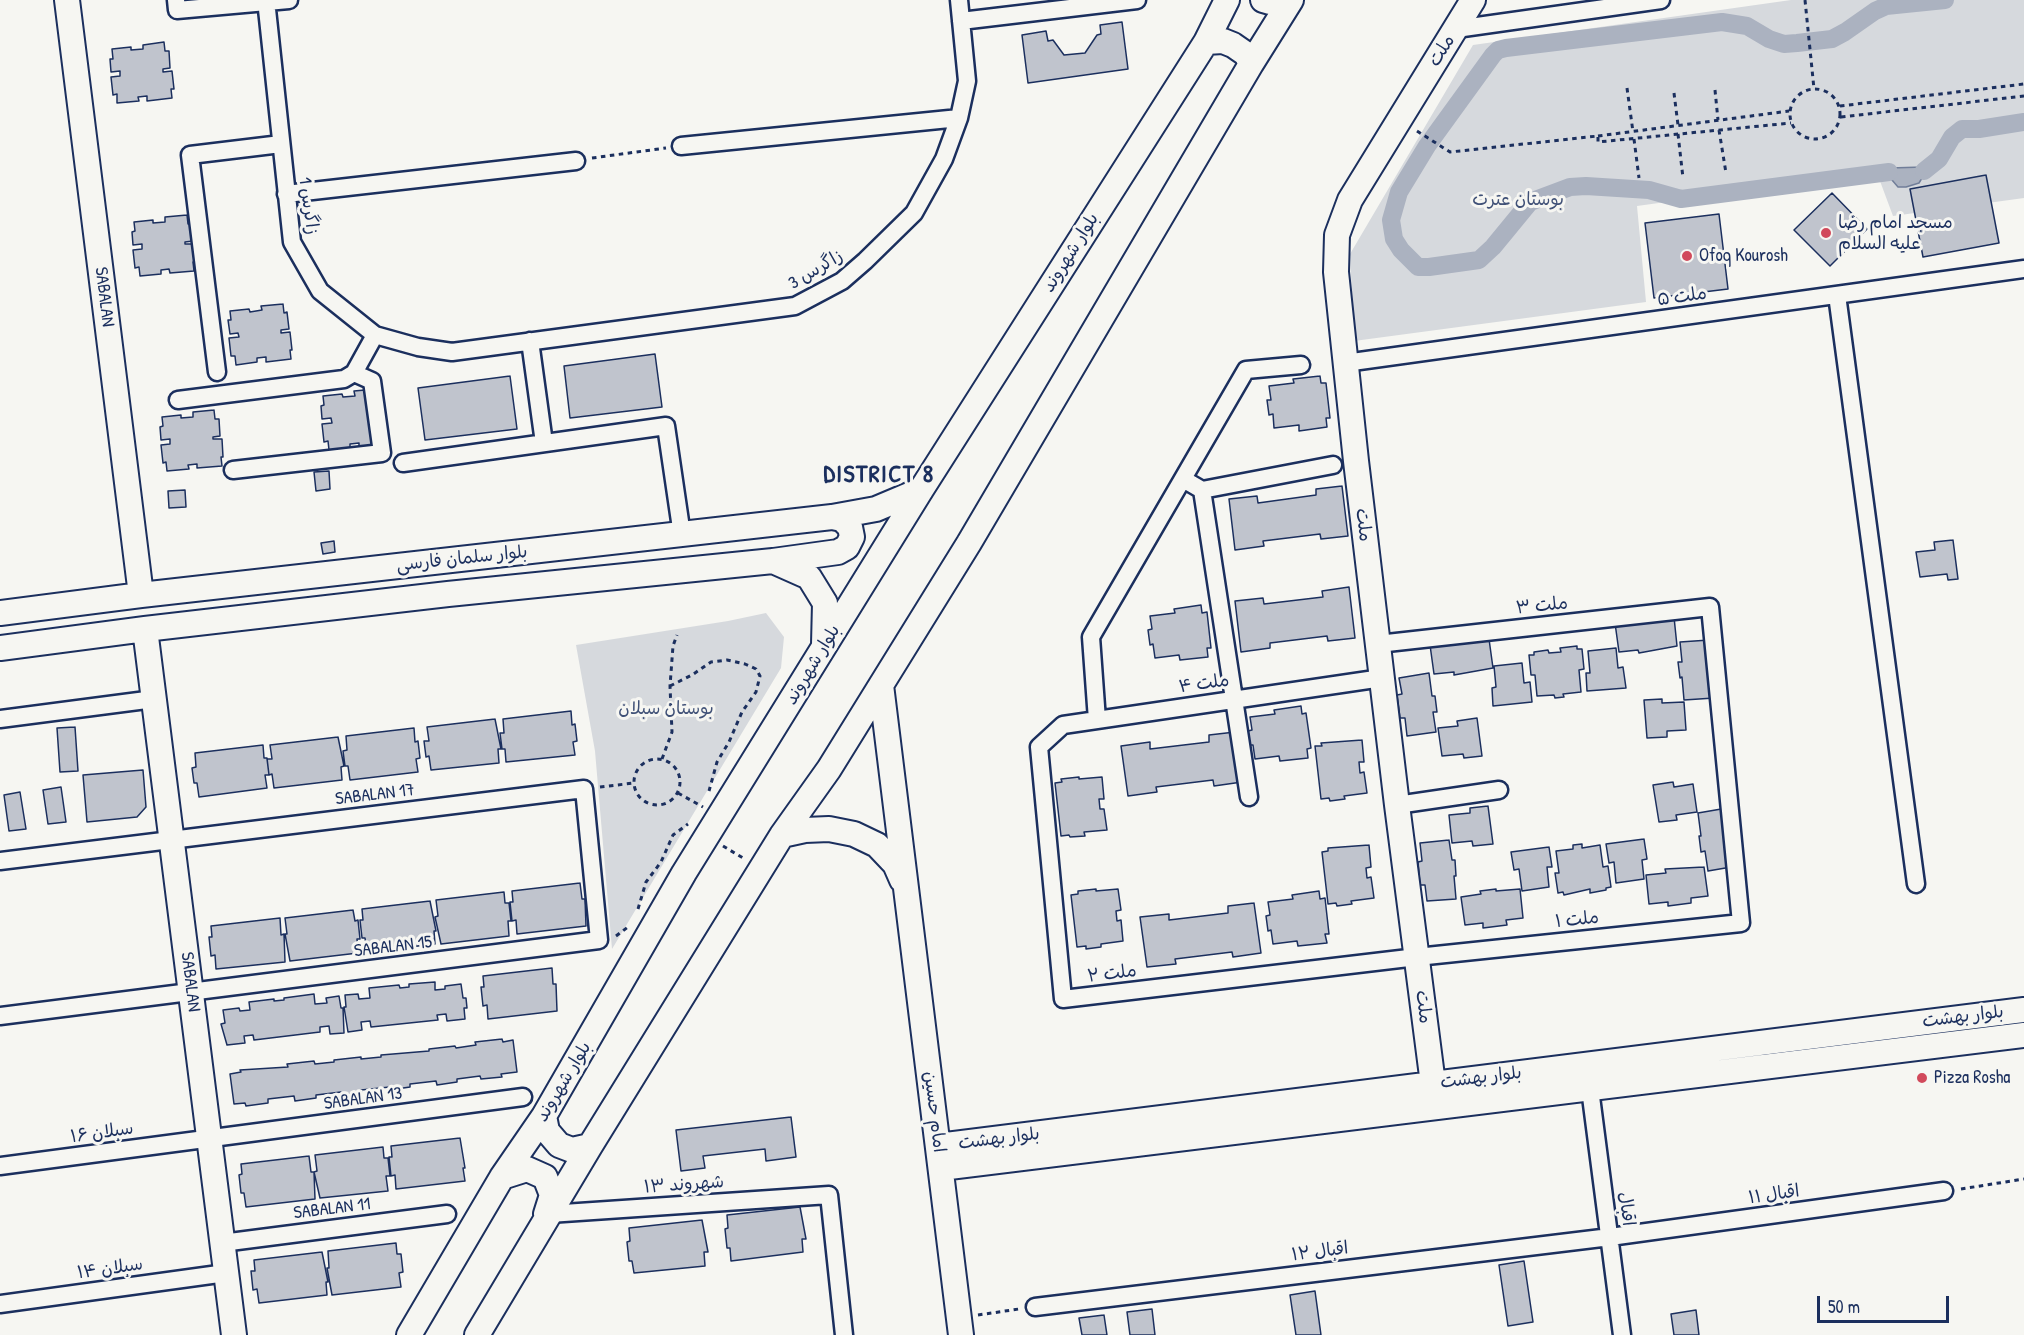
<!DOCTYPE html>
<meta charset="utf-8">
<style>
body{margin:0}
#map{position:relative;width:2024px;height:1335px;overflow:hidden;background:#f6f6f2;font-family:"Patrick Hand",sans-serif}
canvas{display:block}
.scale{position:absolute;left:1817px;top:1296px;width:132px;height:27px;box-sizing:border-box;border:3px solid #1b2f5e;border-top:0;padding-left:8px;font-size:18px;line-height:21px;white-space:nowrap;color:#1b2f5e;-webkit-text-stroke:4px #f6f6f2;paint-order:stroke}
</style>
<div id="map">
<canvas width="2024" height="1335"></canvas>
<div class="scale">50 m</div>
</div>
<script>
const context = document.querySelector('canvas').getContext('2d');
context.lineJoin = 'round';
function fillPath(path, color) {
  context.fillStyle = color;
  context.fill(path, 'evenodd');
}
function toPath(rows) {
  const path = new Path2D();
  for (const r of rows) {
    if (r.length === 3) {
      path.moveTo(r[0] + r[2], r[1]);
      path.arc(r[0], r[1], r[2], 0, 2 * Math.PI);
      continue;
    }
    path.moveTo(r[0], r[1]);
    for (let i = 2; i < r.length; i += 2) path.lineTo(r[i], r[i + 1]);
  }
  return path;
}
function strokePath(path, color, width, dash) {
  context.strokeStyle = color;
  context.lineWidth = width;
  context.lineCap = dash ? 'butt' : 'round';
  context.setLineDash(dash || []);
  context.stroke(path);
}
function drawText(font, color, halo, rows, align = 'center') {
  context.font = font + ' "Patrick Hand","Playpen Sans Arabic",sans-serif';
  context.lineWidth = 6;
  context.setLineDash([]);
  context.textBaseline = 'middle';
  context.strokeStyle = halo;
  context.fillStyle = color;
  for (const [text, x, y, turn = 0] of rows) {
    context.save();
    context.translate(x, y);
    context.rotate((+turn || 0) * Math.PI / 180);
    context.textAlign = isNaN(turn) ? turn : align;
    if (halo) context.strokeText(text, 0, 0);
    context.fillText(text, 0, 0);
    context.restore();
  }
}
const green = toPath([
 [1791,0,2024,0,2024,198,1893,216,1877,173,1637,206,1646,302,1354,341,1350,254,1473,45],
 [766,613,784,637,781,668,612,949,595,751,576,645,728,621]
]);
const water = toPath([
 [1923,167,1922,178,1919,183,1906,187,1898,187,1892,180,1889,172,1890,168,1923,167]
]);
const canal = toPath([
 [1924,171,1939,159,1952,137,1962,129,1979,129,2024,122],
 [1889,172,1681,199,1649,190,1586,186,1570,187,1530,202,1493,247,1479,260,1429,267,1418,267,1401,250,1394,239,1391,220,1399,192,1427,146,1493,55,1498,50,1506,48,1722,22,1747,26,1769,39,1784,44,1797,43,1832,39,1845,32,1875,11,1886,6,1945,0]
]);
const building = toPath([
 [1122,22,1128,69,1028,83,1022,35,1046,31,1048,41,1053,40,1064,55,1085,53,1097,35,1101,34,1100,25,1122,22],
 [164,42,165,51,169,51,170,68,163,69,163,72,172,71,174,89,171,89,172,98,147,101,147,96,138,97,139,101,117,103,117,94,113,95,111,77,120,76,120,71,111,72,110,59,113,59,112,49,131,47,131,50,143,49,143,45,164,42],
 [1986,175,1999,243,1923,257,1910,189,1986,175],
 [1832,193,1867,229,1830,266,1794,230,1832,193],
 [1719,214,1728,289,1654,298,1645,223,1719,214],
 [187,215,188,224,191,224,193,241,185,242,185,244,194,244,196,262,193,262,194,271,170,273,169,269,161,270,161,274,140,276,139,267,135,268,133,250,142,249,142,244,133,245,132,232,135,231,134,222,153,220,153,223,165,222,165,217,187,215],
 [283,304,284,313,287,312,289,329,281,330,281,333,290,332,292,350,290,350,291,359,266,362,266,357,257,358,257,362,236,365,235,356,231,356,229,338,239,337,238,333,230,334,228,320,231,320,230,311,249,309,250,312,262,310,261,306,283,304],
 [655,354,662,407,570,418,564,366,655,354],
 [510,376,517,429,425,440,418,388,510,376],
 [1320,376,1321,383,1326,383,1330,418,1326,418,1327,427,1299,431,1299,425,1274,428,1273,414,1269,415,1267,400,1271,400,1269,386,1294,383,1293,379,1320,376],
 [376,389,383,445,359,447,359,443,350,444,350,448,329,450,328,441,324,442,322,424,332,423,331,418,322,419,321,406,324,405,323,396,342,394,343,397,355,396,354,391,376,389],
 [214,410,215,419,219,419,220,436,213,437,213,439,222,439,223,457,221,457,222,466,197,468,197,464,188,465,189,469,167,471,166,462,163,463,161,445,170,444,170,439,161,440,160,427,163,426,162,417,181,415,181,418,193,417,193,412,214,410],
 [329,471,330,489,316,491,314,472,329,471],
 [1342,486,1348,536,1321,539,1320,534,1263,541,1264,546,1235,550,1229,499,1257,496,1258,503,1316,495,1316,489,1342,486],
 [185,490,186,507,169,508,168,491,185,490],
 [1953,540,1958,579,1948,580,1947,574,1920,577,1916,552,1935,550,1934,542,1953,540],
 [334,541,335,552,323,554,321,543,334,541],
 [1349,587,1355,638,1328,641,1327,636,1270,643,1270,648,1241,652,1235,601,1263,598,1264,604,1323,597,1322,591,1349,587],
 [1201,605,1202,613,1207,612,1211,648,1207,648,1208,657,1180,660,1179,655,1155,658,1153,644,1150,645,1148,630,1152,629,1150,616,1175,613,1174,609,1201,605],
 [1674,617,1677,646,1639,653,1638,650,1619,652,1615,623,1674,617],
 [1489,639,1493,668,1454,675,1454,672,1434,674,1430,645,1489,639],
 [1709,640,1714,698,1684,700,1682,677,1680,678,1678,662,1682,662,1680,642,1709,640],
 [1577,646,1577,649,1582,649,1584,669,1579,670,1581,692,1563,694,1564,697,1555,698,1554,695,1537,696,1535,675,1531,675,1529,655,1534,655,1534,652,1548,650,1549,653,1561,652,1560,648,1577,646],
 [1616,648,1618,668,1623,667,1626,688,1587,691,1586,673,1590,673,1588,651,1616,648],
 [1522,663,1524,683,1530,682,1532,702,1493,706,1492,688,1496,687,1494,666,1522,663],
 [1429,673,1432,696,1435,696,1437,712,1433,712,1436,732,1407,736,1405,718,1400,718,1397,695,1402,694,1399,678,1429,673],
 [1662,699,1662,703,1684,702,1686,730,1667,731,1667,737,1647,738,1644,700,1662,699],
 [1301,706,1302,714,1306,713,1311,748,1307,749,1308,758,1280,761,1279,756,1255,759,1253,745,1250,745,1248,731,1252,730,1250,717,1275,714,1274,710,1301,706],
 [571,711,572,725,575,724,577,741,573,742,575,755,506,762,505,749,502,749,500,733,504,733,503,719,571,711],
 [1477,718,1482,756,1464,758,1463,754,1442,756,1438,728,1458,726,1457,721,1477,718],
 [495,719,501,749,498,749,499,763,431,770,429,756,426,757,424,741,429,741,427,727,495,719],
 [75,727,78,771,60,772,57,728,75,727],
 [414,728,415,742,418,741,420,758,416,759,418,772,350,780,348,766,345,766,343,751,347,750,346,736,414,728],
 [1235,732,1242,782,1214,786,1213,780,1156,787,1157,792,1128,796,1121,746,1150,742,1150,749,1209,742,1209,735,1235,732],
 [338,737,344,766,341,767,342,780,274,788,272,774,269,775,267,759,272,759,270,745,338,737],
 [1362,740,1364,762,1359,762,1360,773,1364,772,1367,793,1344,796,1345,799,1330,801,1329,798,1321,799,1315,746,1322,746,1321,743,1362,740],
 [263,745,264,758,267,758,269,775,265,775,267,788,199,797,197,783,194,783,192,768,196,767,195,753,263,745],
 [143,770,146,807,137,817,87,822,83,775,143,770],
 [1079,777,1079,779,1102,777,1104,799,1099,799,1100,809,1104,809,1107,830,1084,832,1085,836,1070,837,1069,835,1061,836,1055,783,1062,782,1061,779,1079,777],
 [1673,782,1674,787,1693,784,1697,812,1676,815,1677,820,1659,822,1653,785,1673,782],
 [61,787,66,822,48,824,43,790,61,787],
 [20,792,26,829,9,831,4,795,20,792],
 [1488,806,1493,844,1473,846,1472,841,1452,843,1449,815,1470,813,1470,808,1488,806],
 [1727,808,1737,866,1708,871,1705,851,1701,852,1699,836,1701,836,1698,813,1727,808],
 [1644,839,1647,859,1642,860,1644,879,1616,883,1614,862,1609,863,1606,844,1644,839],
 [1449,840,1452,860,1455,860,1456,876,1454,876,1456,899,1427,901,1425,885,1420,885,1418,862,1422,861,1420,843,1449,840],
 [1582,844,1582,848,1600,845,1603,867,1608,866,1611,887,1606,888,1606,890,1590,893,1590,889,1564,895,1563,892,1558,893,1555,873,1559,873,1556,851,1573,849,1573,845,1582,844],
 [1369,845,1371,867,1366,868,1367,878,1371,877,1374,898,1351,901,1352,904,1337,906,1336,903,1328,904,1322,852,1328,851,1328,848,1369,845],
 [1549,847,1552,867,1547,867,1549,887,1522,891,1519,869,1514,870,1511,852,1549,847],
 [1704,867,1708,896,1691,898,1691,903,1668,906,1668,902,1649,904,1646,875,1666,873,1665,869,1704,867],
 [580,883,582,899,585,899,586,926,517,934,516,920,512,921,510,902,513,902,512,891,580,883],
 [1096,889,1096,891,1118,889,1121,910,1116,911,1117,921,1121,920,1123,941,1101,944,1101,947,1086,949,1086,946,1077,947,1071,895,1078,894,1078,891,1096,889],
 [1496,889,1496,891,1520,889,1523,918,1506,920,1507,925,1483,928,1483,923,1465,925,1461,897,1481,894,1480,891,1496,889],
 [1319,891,1320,899,1325,898,1329,934,1325,934,1327,943,1298,946,1297,941,1273,944,1271,930,1268,931,1266,916,1270,915,1268,902,1293,899,1292,895,1319,891],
 [504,892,505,903,509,903,511,921,508,921,509,936,441,944,435,917,438,916,436,900,504,892],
 [430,901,436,931,434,931,435,944,367,952,365,938,362,938,360,920,363,920,362,909,430,901],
 [1254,903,1261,953,1233,957,1232,952,1175,959,1176,964,1147,967,1140,917,1169,914,1169,920,1228,913,1228,906,1254,903],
 [353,910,355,921,358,920,360,939,357,939,358,953,290,961,285,934,287,934,285,918,353,910],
 [280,918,281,935,284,934,285,962,216,969,215,955,211,956,209,937,212,937,211,926,280,918],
 [552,968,553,984,556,984,557,1011,488,1019,487,1005,483,1006,481,987,484,987,483,976,552,968],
 [435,982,435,990,445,989,445,986,461,984,463,998,466,998,467,1008,464,1008,465,1019,447,1021,446,1014,437,1015,438,1020,371,1027,370,1021,361,1022,362,1030,348,1032,344,1007,346,1007,345,995,358,994,359,999,370,998,369,988,399,985,400,988,409,987,409,984,435,982],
 [314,994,315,1004,327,1003,326,998,339,996,341,1008,343,1008,344,1033,330,1034,329,1026,320,1027,320,1032,254,1040,253,1035,244,1036,245,1043,227,1045,221,1024,225,1023,223,1010,239,1008,240,1011,250,1010,249,1002,274,999,274,1001,284,1000,284,998,314,994],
 [502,1039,503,1042,513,1040,517,1072,501,1074,502,1077,481,1079,480,1076,457,1079,457,1082,437,1085,436,1081,410,1084,410,1087,390,1090,390,1087,361,1090,362,1093,341,1095,341,1092,316,1095,316,1098,295,1101,294,1096,268,1099,268,1103,246,1106,245,1103,234,1104,230,1074,241,1072,240,1070,288,1067,287,1064,314,1061,315,1064,334,1062,334,1060,361,1057,361,1059,381,1057,381,1055,429,1051,429,1049,455,1046,456,1048,476,1045,475,1042,502,1039],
 [791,1117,796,1157,766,1161,765,1149,703,1156,705,1168,681,1171,676,1130,791,1117],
 [460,1138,465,1168,463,1168,465,1181,396,1189,395,1175,391,1176,389,1157,392,1157,391,1146,460,1138],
 [383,1147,384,1158,388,1158,390,1176,386,1176,388,1191,320,1198,314,1172,317,1171,315,1155,383,1147],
 [309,1156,311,1172,314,1172,315,1199,246,1207,244,1193,241,1193,239,1175,242,1174,241,1164,309,1156],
 [800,1207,806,1239,802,1239,803,1252,731,1261,730,1248,727,1248,725,1229,728,1228,727,1215,800,1207],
 [702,1220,708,1252,704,1252,705,1266,634,1273,632,1261,629,1261,627,1242,630,1241,629,1228,702,1220],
 [396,1243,397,1254,401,1254,403,1272,399,1273,401,1287,332,1295,327,1268,329,1268,328,1251,396,1243],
 [322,1252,328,1282,326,1282,327,1295,259,1303,257,1289,253,1290,251,1271,255,1271,254,1260,322,1252],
 [1524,1261,1533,1322,1508,1326,1499,1265,1524,1261],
 [1315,1291,1321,1335,1296,1335,1290,1295,1315,1291],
 [1152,1309,1155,1335,1130,1335,1127,1312,1152,1309],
 [1696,1310,1699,1335,1674,1335,1671,1314,1696,1310],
 [1104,1315,1107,1335,1082,1335,1079,1318,1104,1315]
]);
const path = toPath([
 [1805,0,1814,89],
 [1627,88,1633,132],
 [1815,114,25],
 [1715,90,1718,120],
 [1674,93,1678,125],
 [1840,106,2024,84],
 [1841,117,2024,96],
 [1719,130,1726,173],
 [1417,131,1450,152,1598,136,1598,142,1791,123],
 [1678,134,1683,178],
 [1598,136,1789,111],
 [1634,139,1639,178],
 [592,158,666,148],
 [670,686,692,675,711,662,727,660,745,664,756,669,760,676,756,692,742,712,729,742,717,762,709,791],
 [657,782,23],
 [662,759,672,732,670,686,673,646,677,635],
 [600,787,634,783],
 [678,793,703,807],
 [723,846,743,858],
 [638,909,646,882,661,862,673,835,688,824],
 [616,936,628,927],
 [1961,1189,2024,1179],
 [978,1315,1019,1309]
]);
const street = toPath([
 [176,0,177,10,289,0],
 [266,0,292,242,320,291,375,335,418,347,452,352,795,306,842,281,865,261,914,213,944,159,959,118,967,81,959,0],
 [961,21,1137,0],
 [1456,29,1661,0],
 [681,146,959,118],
 [286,194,576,161],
 [1837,295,1916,884],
 [530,341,544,443],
 [1345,363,2024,269],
 [217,372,190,155,281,144],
 [178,400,344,379,354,373,375,335],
 [403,463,666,426,682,535],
 [233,470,382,453,372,381,354,373],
 [1183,479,1202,490,1249,797],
 [1202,490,1333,465],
 [1378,644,1710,607,1741,923,1417,957,1063,999,1039,747,1063,725,1382,678],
 [0,719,154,699],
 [1097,720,1091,637,1246,370,1301,365],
 [1397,805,1499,790],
 [0,861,584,789,599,940,0,1016],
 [1590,1089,1622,1335],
 [0,1166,523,1097],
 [549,1214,829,1195,844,1335],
 [222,1243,447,1214],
 [0,1304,226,1273],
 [1035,1307,1610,1237,1944,1191]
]);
const secondary = toPath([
 [67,0,141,595],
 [1263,0,1270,2,1282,0],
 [1206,42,1223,41,1233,45,1246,54,1251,64],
 [773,561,838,552,847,547,852,537,850,527,842,519,832,517],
 [0,613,141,595,832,517,876,509,921,490],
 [145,629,234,1335],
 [0,648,145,629,448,594,773,561,809,577,825,603,824,644],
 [881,685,961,1335],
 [782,835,805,830,829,829,854,834,877,845,895,864,902,880],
 [1433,1084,1397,805,1356,461,1336,272,1337,235,1350,200,1473,0],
 [544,1116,547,1131,559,1145,572,1150,590,1146],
 [938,1146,2024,1010],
 [941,1168,2024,1035],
 [502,1177,527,1169,545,1177,552,1195,546,1214],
 [409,1335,502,1177,544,1116,684,873,921,490,1206,42,1227,0],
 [477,1335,590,1146,782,835,829,769,969,543,1251,64,1291,0]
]);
const markers = [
 [1826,233,6,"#d1495b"],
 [1687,256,6,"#d1495b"],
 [1922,1078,6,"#d1495b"]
];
const streetNames = [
 ["ملت",1442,51,-58],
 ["زاگرس 1",308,206,82],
 ["بلوار شهروند",1071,253,-58],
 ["زاگرس 3",816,270,-31],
 ["SABALAN",104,297,83],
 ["ملت ۵",1682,297,-8],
 ["ملت",1363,525,83],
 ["بلوار سلمان فارسی",462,559,-6],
 ["ملت ۳",1542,606,-6],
 ["بلوار شهروند",813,665,-59],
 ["ملت ۴",1204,684,-8],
 ["SABALAN 17",375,795,-7],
 ["ملت ۱",1577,920,-6],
 ["SABALAN 15",393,947,-7],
 ["ملت ۲",1112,974,-7],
 ["SABALAN",190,982,83],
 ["ملت",1423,1007,83],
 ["بلوار بهشت",1963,1017,-7],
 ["بلوار بهشت",1481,1078,-7],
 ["بلوار شهروند",564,1082,-59],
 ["SABALAN 13",363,1099,-8],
 ["امام حسین",934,1112,83],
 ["سبلان ۱۶",102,1133,-8],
 ["بلوار بهشت",999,1139,-7],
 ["شهروند ۱۳",684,1185,-4],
 ["اقبال ۱۱",1774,1195,-8],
 ["SABALAN 11",332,1209,-7],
 ["اقبال",1626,1209,83],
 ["اقبال ۱۲",1320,1252,-7],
 ["سبلان ۱۴",110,1269,-8]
];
const parkNames = [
 ["بوستان عترت",1518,200],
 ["بوستان سبلان",666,709]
];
const poiNames = [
 ["مسجد امام رضا",1838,223],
 ["علیه السلام",1838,244],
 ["Ofoq Kourosh",1699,256],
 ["Pizza Rosha",1934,1078]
];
const districtNames = [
 ["DISTRICT 8",879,476]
];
fillPath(green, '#d6d9dd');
fillPath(water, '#abb2c0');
strokePath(water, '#717e99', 1.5);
strokePath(canal, '#abb2c0', 18);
fillPath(building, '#c0c4cd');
strokePath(building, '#1b2f5e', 1.5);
strokePath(street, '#1b2f5e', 21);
strokePath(secondary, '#1b2f5e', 28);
strokePath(path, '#1b2f5e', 3, [4.5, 4.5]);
strokePath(street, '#f6f6f2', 16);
strokePath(secondary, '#f6f6f2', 24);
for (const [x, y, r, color] of markers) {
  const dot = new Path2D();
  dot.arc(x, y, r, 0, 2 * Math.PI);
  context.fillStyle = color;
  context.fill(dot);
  strokePath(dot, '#f6f6f2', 2);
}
drawText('18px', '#1b2f5e', '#f6f6f2', streetNames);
drawText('18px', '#405177', '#f6f6f2', parkNames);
drawText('18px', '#1b2f5e', '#f6f6f2', poiNames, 'left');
context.letterSpacing = '1.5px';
drawText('bold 24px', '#1b2f5e', '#f6f6f2', districtNames);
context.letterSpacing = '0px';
</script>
